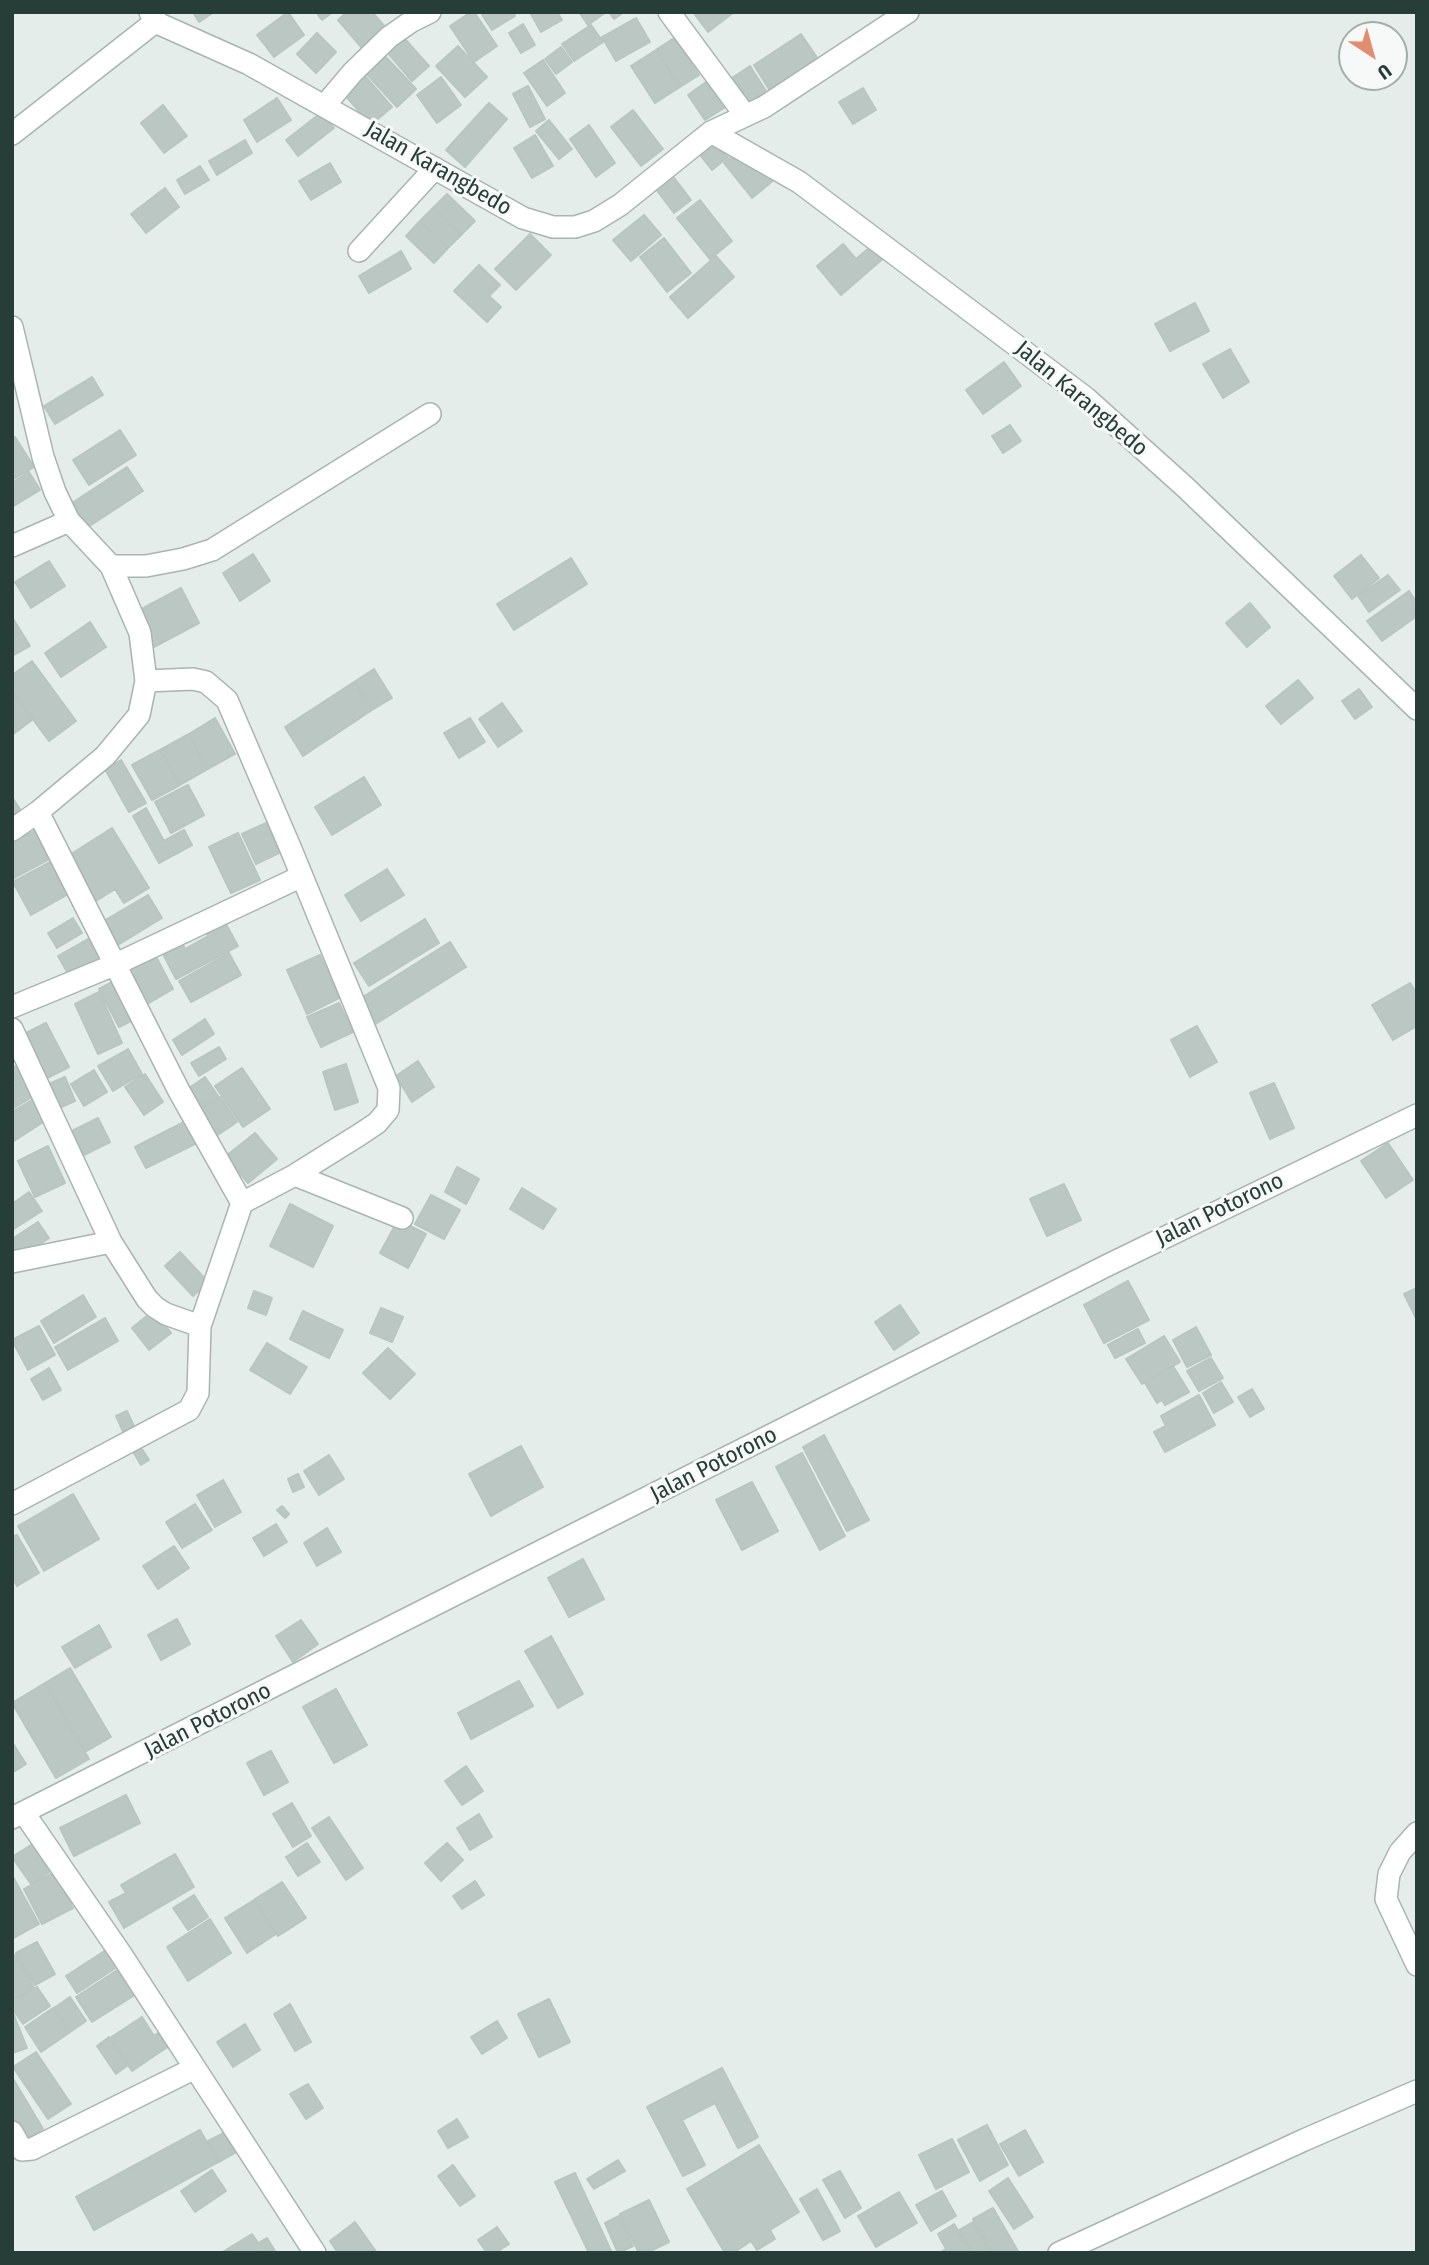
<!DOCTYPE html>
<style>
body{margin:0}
#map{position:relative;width:1429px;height:2265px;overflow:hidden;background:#e5edea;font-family:"Fira Sans Condensed",sans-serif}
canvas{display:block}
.frame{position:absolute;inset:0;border:14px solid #273d37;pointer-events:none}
.north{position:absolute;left:1338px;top:21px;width:70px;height:70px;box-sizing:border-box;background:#f6f9f8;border:2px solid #a3aeab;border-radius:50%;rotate:144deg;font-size:19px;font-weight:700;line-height:28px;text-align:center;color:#273d37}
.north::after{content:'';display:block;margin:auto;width:24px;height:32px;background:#e18d6f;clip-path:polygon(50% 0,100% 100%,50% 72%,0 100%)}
</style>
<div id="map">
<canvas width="1429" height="2265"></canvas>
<div class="frame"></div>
<div class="north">U</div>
</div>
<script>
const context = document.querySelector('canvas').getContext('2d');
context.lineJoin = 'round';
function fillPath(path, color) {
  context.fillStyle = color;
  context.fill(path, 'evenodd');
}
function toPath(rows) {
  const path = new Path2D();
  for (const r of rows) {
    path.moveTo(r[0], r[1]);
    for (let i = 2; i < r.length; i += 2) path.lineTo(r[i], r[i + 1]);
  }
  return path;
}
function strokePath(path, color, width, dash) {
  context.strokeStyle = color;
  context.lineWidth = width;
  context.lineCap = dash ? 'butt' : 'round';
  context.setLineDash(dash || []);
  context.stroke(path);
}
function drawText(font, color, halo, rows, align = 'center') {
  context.font = font + ' "Fira Sans Condensed",sans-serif';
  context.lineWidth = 6;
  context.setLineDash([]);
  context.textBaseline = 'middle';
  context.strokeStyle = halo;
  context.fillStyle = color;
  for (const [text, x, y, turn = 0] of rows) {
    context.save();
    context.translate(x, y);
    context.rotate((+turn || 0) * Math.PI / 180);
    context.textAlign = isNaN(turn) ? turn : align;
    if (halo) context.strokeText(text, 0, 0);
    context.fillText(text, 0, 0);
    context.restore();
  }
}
const building = toPath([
 [193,12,214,12,199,22,193,12],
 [288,12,304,35,274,57,257,35,288,12],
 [316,12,333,12,322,20,316,12],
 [347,12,372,12,386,28,362,48,338,20,347,12],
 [471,12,474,12,497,46,474,62,450,26,471,12],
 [513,12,515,16,492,30,481,13,513,12],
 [530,12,557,12,562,20,541,32,530,12],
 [579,12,606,12,588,25,579,12],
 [609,12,624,12,614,19,609,12],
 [693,12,734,12,708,32,693,12],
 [636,18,650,42,616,61,602,37,636,18],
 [523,24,535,45,521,53,509,33,523,24],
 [591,25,603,42,574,61,562,44,591,25],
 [317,33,336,52,316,73,297,54,317,33],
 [801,34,820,62,772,94,754,65,801,34],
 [404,38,429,66,412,81,387,52,404,38],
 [674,38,699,75,680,87,656,50,674,38],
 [458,46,487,77,465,97,436,66,458,46],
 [561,47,572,62,556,74,545,59,561,47],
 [656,50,680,87,655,103,631,66,656,50],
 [383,54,416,89,397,107,364,71,383,54],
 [543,60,565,93,547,106,524,73,543,60],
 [750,66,766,91,748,103,732,78,750,66],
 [365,76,392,107,371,125,344,94,365,76],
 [441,77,461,105,437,123,417,95,441,77],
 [706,82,724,108,705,120,688,95,706,82],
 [528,86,545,119,530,127,513,94,528,86],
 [863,88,876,110,853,124,839,102,863,88],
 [277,98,291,120,257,142,244,120,277,98],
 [489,103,507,119,465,167,446,150,489,103],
 [163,105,187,136,164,153,141,123,163,105],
 [633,110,663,149,641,166,611,127,633,110],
 [322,112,334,128,298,156,286,140,322,112],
 [549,120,572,149,559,159,536,131,549,120],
 [589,125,615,163,596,177,570,139,589,125],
 [535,135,553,166,532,178,514,148,535,135],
 [713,138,728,157,712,170,697,151,713,138],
 [245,140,252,153,217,175,209,161,245,140],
 [739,151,752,168,761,161,775,179,752,198,724,163,739,151],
 [330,163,341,182,311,200,299,181,330,163],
 [200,166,209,180,185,194,177,180,200,166],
 [672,175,691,200,674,213,655,188,672,175],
 [165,188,179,207,146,233,131,214,165,188],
 [447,194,475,221,461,235,433,208,447,194],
 [700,200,732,241,710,259,677,218,700,200],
 [433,208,461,235,448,248,420,221,433,208],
 [644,215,661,235,631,261,613,240,644,215],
 [420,221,448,248,434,263,406,236,420,221],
 [530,234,551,255,516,290,495,269,530,234],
 [664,238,691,273,667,292,640,257,664,238],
 [875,243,886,256,841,295,817,266,843,244,856,259,875,243],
 [401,251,411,269,369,293,359,276,401,251],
 [716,256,734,277,688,318,670,297,716,256],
 [479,265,500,285,489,296,501,307,487,322,454,291,479,265],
 [1195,303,1209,331,1170,351,1155,324,1195,303],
 [1230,349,1249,382,1223,398,1203,364,1230,349],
 [1004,362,1021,386,983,414,966,390,1004,362],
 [92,377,103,395,55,424,44,406,92,377],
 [1010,425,1021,441,1003,453,992,436,1010,425],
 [120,430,136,455,89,485,73,460,120,430],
 [15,437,34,467,12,480,12,439,15,437],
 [127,467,143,491,88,527,72,503,127,467],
 [29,472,40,490,12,507,12,483,29,472],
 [253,554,270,581,240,601,223,573,253,554],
 [1361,555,1379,578,1352,599,1334,576,1361,555],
 [571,558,587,584,514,630,497,604,571,558],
 [49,561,65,586,31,608,15,582,49,561],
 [1388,575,1400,590,1369,612,1358,596,1388,575],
 [181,588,199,623,152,648,134,613,181,588],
 [1409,591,1417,603,1417,616,1382,641,1367,621,1409,591],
 [1250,603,1270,627,1247,647,1226,623,1250,603],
 [12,617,30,646,12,656,12,617],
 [90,622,106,647,61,677,45,653,90,622],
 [32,661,76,721,49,741,12,691,12,675,32,661],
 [374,669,392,698,372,710,354,682,374,669],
 [1298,680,1313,698,1281,724,1266,706,1298,680],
 [354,682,372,710,303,756,285,727,354,682],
 [1359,689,1372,707,1355,719,1342,701,1359,689],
 [12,693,32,720,12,735,12,693],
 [502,703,522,731,498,747,479,719,502,703],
 [215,718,235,754,208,769,189,734,215,718],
 [470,718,485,742,459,758,444,733,470,718],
 [189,734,208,769,180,785,160,750,189,734],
 [160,750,180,785,152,800,132,765,160,750],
 [121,760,146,803,129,812,105,769,121,760],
 [364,777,381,805,332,835,315,807,364,777],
 [188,785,204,815,171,833,155,802,188,785],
 [12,797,21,811,12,817,12,797],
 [146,808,164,841,184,830,192,845,159,863,133,816,146,808],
 [266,823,279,853,256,864,242,834,266,823],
 [112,828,149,888,124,903,115,889,96,901,68,856,112,828],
 [36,830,51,858,12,879,12,843,36,830],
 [238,833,260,880,231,893,209,847,238,833],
 [54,860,72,892,31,915,13,882,54,860],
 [387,869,404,895,361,921,345,895,387,869],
 [148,895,162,918,116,946,102,922,148,895],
 [222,917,238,946,176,979,161,950,180,939,185,949,208,936,204,927,222,917],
 [73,918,82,933,57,948,48,933,73,918],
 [425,919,439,943,369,986,354,963,425,919],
 [88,939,100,960,70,977,58,956,88,939],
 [450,942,466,967,374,1025,358,1000,450,942],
 [153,951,173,989,142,1007,121,968,153,951],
 [229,953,241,975,191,1002,179,981,229,953],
 [320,955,339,998,307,1014,287,970,320,955],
 [118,979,139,1017,119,1027,99,989,118,979],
 [1410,983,1417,994,1417,1026,1393,1040,1372,1005,1410,983],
 [99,992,122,1043,98,1054,75,1004,99,992],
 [339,1003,353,1032,321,1047,307,1017,339,1003],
 [205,1019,214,1034,182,1055,173,1040,205,1019],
 [46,1023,69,1067,43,1080,20,1036,46,1023],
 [1197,1026,1217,1062,1190,1077,1171,1040,1197,1026],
 [219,1047,226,1059,199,1076,191,1063,219,1047],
 [128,1049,142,1074,113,1091,98,1066,128,1049],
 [418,1061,434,1087,412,1102,396,1076,418,1061],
 [24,1063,31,1078,12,1087,12,1068,24,1063],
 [346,1064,358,1102,335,1110,323,1072,346,1064],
 [242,1068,270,1109,243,1127,215,1086,242,1068],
 [94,1070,107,1092,84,1106,71,1084,94,1070],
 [145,1074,163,1102,144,1115,125,1087,145,1074],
 [65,1077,75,1101,52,1111,42,1087,65,1077],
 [205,1077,218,1096,195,1112,182,1093,205,1077],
 [23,1083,32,1097,12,1109,12,1090,23,1083],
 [1274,1083,1294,1128,1270,1139,1250,1093,1274,1083],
 [220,1097,237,1122,213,1138,196,1113,220,1097],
 [35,1098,48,1119,14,1141,12,1112,35,1098],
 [98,1118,110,1142,78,1158,66,1134,98,1118],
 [190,1119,201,1141,146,1168,135,1147,190,1119],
 [255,1133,277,1159,248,1183,226,1156,255,1133],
 [1388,1143,1413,1180,1386,1198,1361,1161,1388,1143],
 [48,1146,65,1183,35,1197,18,1161,48,1146],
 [457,1167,479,1179,466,1204,445,1192,457,1167],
 [1064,1184,1081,1220,1047,1236,1030,1199,1064,1184],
 [522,1188,556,1209,543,1229,510,1209,522,1188],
 [29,1192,42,1211,12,1230,12,1204,29,1192],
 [431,1195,460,1210,444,1239,415,1224,431,1195],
 [290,1204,333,1226,313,1267,270,1246,290,1204],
 [398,1220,426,1234,408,1268,380,1253,398,1220],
 [38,1222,49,1238,17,1260,12,1254,12,1239,38,1222],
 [180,1252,208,1282,193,1296,165,1266,180,1252],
 [1128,1281,1149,1320,1104,1343,1084,1305,1128,1281],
 [1417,1288,1417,1320,1404,1294,1417,1288],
 [254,1291,272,1298,266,1315,248,1308,254,1291],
 [83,1295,96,1317,54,1343,41,1321,83,1295],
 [900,1305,919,1333,894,1350,875,1322,900,1305],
 [381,1308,403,1317,392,1342,370,1333,381,1308],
 [154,1310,171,1333,149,1350,132,1328,154,1310],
 [303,1311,343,1330,329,1358,290,1339,303,1311],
 [105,1318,118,1341,68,1370,55,1347,105,1318],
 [39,1326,55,1355,28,1370,12,1340,39,1326],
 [1196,1327,1211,1355,1187,1367,1173,1340,1196,1327],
 [1138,1329,1145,1343,1115,1358,1108,1345,1138,1329],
 [1164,1336,1180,1362,1142,1384,1126,1359,1164,1336],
 [267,1343,307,1367,290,1394,250,1370,267,1343],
 [388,1348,415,1374,390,1399,363,1373,388,1348],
 [1211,1358,1223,1378,1199,1391,1187,1371,1211,1358],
 [1173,1366,1189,1392,1165,1405,1162,1400,1157,1403,1145,1383,1173,1366],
 [49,1368,61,1390,43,1400,31,1379,49,1368],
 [1221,1382,1233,1402,1214,1413,1203,1393,1221,1382],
 [1252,1389,1264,1409,1250,1417,1238,1397,1252,1389],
 [1199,1395,1215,1425,1165,1452,1154,1432,1166,1426,1161,1416,1199,1395],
 [127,1411,137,1433,126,1438,116,1416,127,1411],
 [824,1435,869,1520,847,1531,803,1447,824,1435],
 [140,1446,149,1460,141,1465,132,1450,140,1446],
 [521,1446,543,1487,491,1516,469,1474,521,1446],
 [802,1453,845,1536,820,1550,776,1467,802,1453],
 [329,1455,344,1479,319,1495,304,1471,329,1455],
 [298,1474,304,1487,293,1492,288,1479,298,1474],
 [223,1480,241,1512,215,1527,197,1495,223,1480],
 [752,1482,778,1531,742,1550,716,1500,752,1482],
 [73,1494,99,1539,44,1571,18,1526,73,1494],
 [195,1504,212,1530,182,1548,166,1522,195,1504],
 [282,1506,289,1514,285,1518,277,1510,282,1506],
 [276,1524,287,1542,264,1556,253,1538,276,1524],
 [327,1528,341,1552,317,1566,304,1543,327,1528],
 [17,1535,39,1573,17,1586,12,1577,12,1537,17,1535],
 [174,1546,189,1568,158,1589,143,1566,174,1546],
 [583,1559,604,1599,569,1617,548,1578,583,1559],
 [177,1619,190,1644,161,1660,148,1635,177,1619],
 [301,1620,318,1644,293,1662,276,1636,301,1620],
 [99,1625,111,1647,75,1668,62,1647,99,1625],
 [551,1636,583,1694,558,1708,525,1651,551,1636],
 [70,1668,111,1737,85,1752,45,1683,70,1668],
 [519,1681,533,1706,471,1739,458,1713,519,1681],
 [45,1683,89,1759,56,1778,12,1703,45,1683],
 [336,1689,367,1745,334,1763,303,1707,336,1689],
 [12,1742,26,1764,12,1773,12,1742],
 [271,1751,288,1782,264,1795,247,1763,271,1751],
 [466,1766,483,1791,462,1805,445,1781,466,1766],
 [126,1795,140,1823,74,1856,60,1828,126,1795],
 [292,1803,311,1836,293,1847,273,1814,292,1803],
 [479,1814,492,1837,470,1850,457,1828,479,1814],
 [329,1817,363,1868,346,1880,312,1828,329,1817],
 [34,1843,44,1858,41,1860,49,1872,31,1884,12,1857,34,1843],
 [307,1843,320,1862,298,1876,286,1857,307,1843],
 [447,1843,463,1860,441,1881,425,1863,447,1843],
 [175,1854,194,1887,124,1928,109,1902,126,1893,121,1885,175,1854],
 [54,1872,73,1908,42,1924,24,1889,54,1872],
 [12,1875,39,1924,12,1939,12,1875],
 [475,1881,484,1895,462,1909,453,1896,475,1881],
 [282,1882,306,1918,278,1936,255,1899,282,1882],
 [194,1895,208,1917,188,1930,173,1908,194,1895],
 [254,1900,276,1934,247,1953,225,1918,254,1900],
 [210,1919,231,1953,188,1981,167,1947,210,1919],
 [37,1942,55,1974,35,1985,16,1953,37,1942],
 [106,1950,117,1967,77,1993,66,1976,106,1950],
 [16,1955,34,1988,12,2000,12,1956,16,1955],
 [125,1965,141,1991,92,2022,76,1997,125,1965],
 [37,1987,50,2006,23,2024,12,2008,12,2003,37,1987],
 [70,1997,86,2021,70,2032,54,2008,70,1997],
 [549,1999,570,2042,539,2057,518,2014,549,1999],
 [290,2004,311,2042,295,2051,274,2014,290,2004],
 [53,2008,69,2033,41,2052,25,2027,53,2008],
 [12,2010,27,2048,12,2053,12,2010],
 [142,2017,154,2036,165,2028,175,2042,132,2071,110,2038,142,2017],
 [497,2021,507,2038,482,2054,471,2037,497,2021],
 [245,2024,260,2050,233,2067,217,2042,245,2024],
 [109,2037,128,2065,116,2074,97,2046,109,2037],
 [36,2052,71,2104,48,2119,13,2067,36,2052],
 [722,2068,758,2137,738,2148,715,2103,682,2120,705,2165,683,2176,647,2107,722,2068],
 [12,2077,43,2129,25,2140,12,2119,12,2077],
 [308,2084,323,2108,306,2119,290,2094,308,2084],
 [457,2119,468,2137,448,2148,438,2131,457,2119],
 [987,2125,1008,2165,980,2181,958,2140,987,2125],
 [200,2130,218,2162,94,2230,76,2197,200,2130],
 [1025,2130,1043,2162,1019,2176,1000,2144,1025,2130],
 [224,2133,235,2153,219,2162,208,2141,224,2133],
 [952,2139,969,2172,936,2189,919,2155,952,2139],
 [759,2145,799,2212,770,2230,775,2239,757,2250,751,2241,733,2253,725,2253,687,2189,759,2145],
 [618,2160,625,2171,594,2189,587,2179,618,2160],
 [453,2165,475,2196,460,2206,438,2176,453,2165],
 [212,2170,226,2191,195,2212,181,2191,212,2170],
 [840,2171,861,2208,845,2218,823,2180,840,2171],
 [575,2173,612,2253,589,2253,555,2182,575,2173],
 [1008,2178,1033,2217,1014,2229,989,2191,1008,2178],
 [817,2189,840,2231,823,2240,800,2199,817,2189],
 [942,2191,956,2216,931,2231,916,2205,942,2191],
 [899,2192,917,2223,876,2247,858,2216,899,2192],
 [649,2200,669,2242,646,2253,639,2253,620,2214,649,2200],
 [993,2208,1019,2253,993,2253,973,2219,993,2208],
 [619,2216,633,2246,618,2253,605,2223,619,2216],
 [355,2222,377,2253,338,2253,330,2241,355,2222],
 [973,2222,991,2253,973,2253,959,2230,973,2222],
 [954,2224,971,2253,939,2253,946,2249,938,2234,954,2224],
 [497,2227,509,2244,495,2253,487,2253,478,2240,497,2227],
 [252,2234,258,2243,267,2238,275,2251,221,2253,252,2234]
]);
const street = toPath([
 [154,12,155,22,249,64,523,218,553,227,575,227,594,221,620,205,711,132,764,107,908,12],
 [669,12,745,115],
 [325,105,353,72,389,37,412,21,430,12],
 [711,132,799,182,1086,398,1185,487,1417,709],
 [12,134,155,22,150,12],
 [359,251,435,168],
 [12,327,43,457,55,492,69,521,111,566,140,633,146,681,139,715,105,756,38,812,12,830],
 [12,546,69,521],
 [111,566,146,566,183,559,212,550,430,414],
 [38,812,179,1091,242,1203],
 [12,1007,114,965,302,876],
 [12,1029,111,1242,147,1299,155,1307,166,1314,200,1326],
 [295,1175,402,1218],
 [12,1262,111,1242],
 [12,1504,189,1410,198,1393,200,1326,242,1203,295,1175,359,1135,377,1123,388,1110,389,1088,290,847,227,700,206,682,193,679,146,681],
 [24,1813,121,1954,315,2253],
 [12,1818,1108,1265,1417,1115],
 [1417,1833,1400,1852,1389,1874,1386,1899,1417,1965],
 [12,2132,22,2150,32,2149,195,2068],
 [1059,2253,1304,2140,1417,2091]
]);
const streetNames = [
 ["Jalan Karangbedo",438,169,30],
 ["Jalan Karangbedo",1081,399,40],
 ["Jalan Potorono",1220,1210,-26],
 ["Jalan Potorono",714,1465,-27],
 ["Jalan Potorono",208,1721,-27]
];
fillPath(building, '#bbc7c3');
strokePath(building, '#b9c6c0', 2);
strokePath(street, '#a8b5b1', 24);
strokePath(street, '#fff', 21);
drawText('23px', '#273d37', '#f6f9f8', streetNames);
</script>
